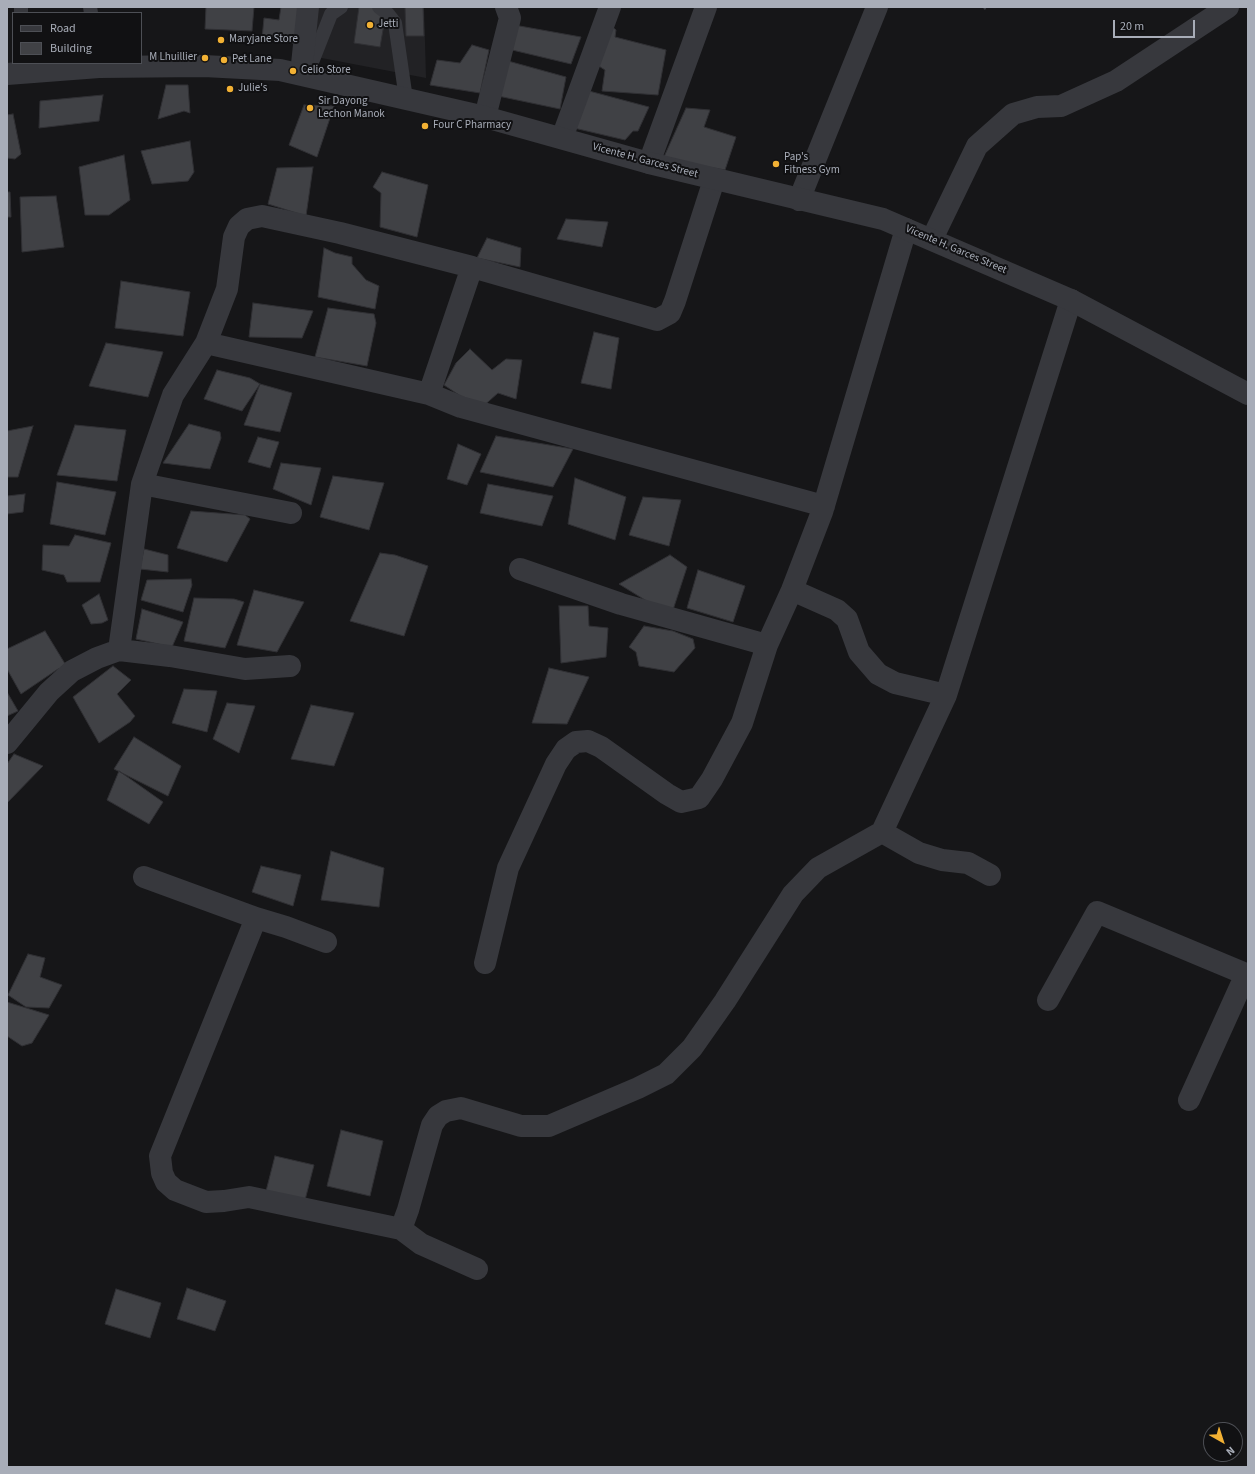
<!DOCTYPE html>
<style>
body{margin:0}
#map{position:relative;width:1255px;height:1474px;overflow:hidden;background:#161618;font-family:"Source Sans 3",sans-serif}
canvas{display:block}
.frame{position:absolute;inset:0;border:8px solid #a8adb8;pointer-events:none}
.legend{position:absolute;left:12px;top:12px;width:130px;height:52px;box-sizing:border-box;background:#111113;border:1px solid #4d4f55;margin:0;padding:5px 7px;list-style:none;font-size:12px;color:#a8adb8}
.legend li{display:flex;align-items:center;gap:8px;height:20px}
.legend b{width:20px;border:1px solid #4d4f55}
.north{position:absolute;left:1203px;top:1422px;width:40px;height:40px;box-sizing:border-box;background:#111113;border:1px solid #4d4f55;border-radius:50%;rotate:141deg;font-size:11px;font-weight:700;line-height:16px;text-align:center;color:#a8adb8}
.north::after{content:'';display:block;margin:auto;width:14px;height:18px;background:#f2b134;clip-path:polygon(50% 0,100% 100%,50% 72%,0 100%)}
.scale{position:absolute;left:1113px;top:20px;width:82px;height:18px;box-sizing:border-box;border:2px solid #a8adb8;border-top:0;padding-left:5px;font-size:12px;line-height:14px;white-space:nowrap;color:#a8adb8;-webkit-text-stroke:3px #111113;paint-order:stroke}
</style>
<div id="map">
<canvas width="1255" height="1474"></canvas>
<div class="frame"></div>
<ul class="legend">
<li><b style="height:5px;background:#37383d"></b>Road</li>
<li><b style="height:11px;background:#404145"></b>Building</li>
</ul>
<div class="north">N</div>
<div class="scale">20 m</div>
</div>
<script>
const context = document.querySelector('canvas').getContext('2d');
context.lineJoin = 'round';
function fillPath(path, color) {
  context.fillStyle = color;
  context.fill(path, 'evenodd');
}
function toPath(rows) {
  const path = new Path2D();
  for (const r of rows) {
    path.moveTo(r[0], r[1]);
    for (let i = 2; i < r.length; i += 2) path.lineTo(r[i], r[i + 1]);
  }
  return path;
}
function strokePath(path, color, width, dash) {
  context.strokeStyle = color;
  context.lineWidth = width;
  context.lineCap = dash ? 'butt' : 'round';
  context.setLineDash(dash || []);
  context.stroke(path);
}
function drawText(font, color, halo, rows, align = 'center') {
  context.font = font + ' "Source Sans 3",sans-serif';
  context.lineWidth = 4;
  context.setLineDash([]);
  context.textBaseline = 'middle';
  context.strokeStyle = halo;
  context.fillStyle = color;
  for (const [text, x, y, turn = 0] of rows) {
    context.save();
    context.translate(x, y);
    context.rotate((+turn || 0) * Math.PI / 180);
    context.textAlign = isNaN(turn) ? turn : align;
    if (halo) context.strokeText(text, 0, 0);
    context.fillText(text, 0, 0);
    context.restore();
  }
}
const built = toPath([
 [311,7,424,7,426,78,306,55]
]);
const building = toPath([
 [206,7,254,7,252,31,205,29,206,7],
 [281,7,305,7,300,44,262,39,264,18,279,20,281,7],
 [359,7,387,7,380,47,354,43,359,7],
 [405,7,423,7,424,36,406,36,405,7],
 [514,25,581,37,571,64,508,49,514,25],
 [610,25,616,30,615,37,666,50,658,95,602,91,605,70,594,63,610,25],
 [472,45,489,50,480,93,430,85,437,60,460,63,472,45],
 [508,61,566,77,560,109,498,96,508,61],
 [166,85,188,85,190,113,184,111,158,119,166,85],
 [589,91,649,107,638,131,633,131,625,140,574,128,589,91],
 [103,95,99,121,39,128,40,101,103,95],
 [304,105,334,106,317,157,289,145,304,105],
 [686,108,710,110,704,127,736,137,725,170,663,159,686,108],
 [13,114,21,154,15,159,7,158,7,115,13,114],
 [190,141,194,172,188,181,152,184,141,151,190,141],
 [124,155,130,200,109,215,85,215,79,167,124,155],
 [313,167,306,216,268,204,277,168,313,167],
 [382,172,428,185,417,237,380,227,381,193,373,187,382,172],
 [7,192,10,192,11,217,7,217,7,192],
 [56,196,64,247,22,252,20,197,56,196],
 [566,219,608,222,602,247,557,239,566,219],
 [487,238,521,248,520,267,477,258,487,238],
 [324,248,335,253,352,257,352,264,366,280,379,286,375,309,318,297,324,248],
 [121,281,190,292,183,336,115,328,121,281],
 [253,303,313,311,302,338,249,337,253,303],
 [328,308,374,314,376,323,367,366,315,357,328,308],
 [594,332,619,338,611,389,581,383,594,332],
 [106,343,163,352,148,397,89,386,106,343],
 [470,349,492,370,506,359,522,360,516,399,498,393,480,409,444,385,456,363,470,349],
 [217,370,250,378,260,384,242,411,204,399,217,370],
 [260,384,292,393,280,432,244,425,260,384],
 [189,424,220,432,221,438,210,469,163,463,189,424],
 [75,425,126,430,117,481,57,475,75,425],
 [33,426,18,477,7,477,7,431,33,426],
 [496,436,573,449,553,487,480,472,496,436],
 [258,437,279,442,270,468,248,462,258,437],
 [458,444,481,454,467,485,447,479,458,444],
 [281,463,321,468,311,505,273,489,281,463],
 [333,476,384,483,369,530,320,517,333,476],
 [575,478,626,497,615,540,568,524,575,478],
 [57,482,116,492,105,535,50,524,57,482],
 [488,484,553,496,542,526,480,513,488,484],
 [25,494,23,512,7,514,7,496,25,494],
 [643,497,681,500,669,546,629,535,643,497],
 [191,511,245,515,250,519,227,562,177,548,191,511],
 [75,535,111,543,100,582,67,582,64,575,42,570,43,545,69,546,75,535],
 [144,549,168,555,168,572,140,569,144,549],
 [380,553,395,555,428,566,404,636,350,621,380,553],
 [670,555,687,567,671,616,619,584,670,555],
 [698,570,745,586,733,622,687,608,698,570],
 [191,579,192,585,183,612,141,600,147,580,191,579],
 [254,590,304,602,277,652,237,645,254,590],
 [99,594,108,620,102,623,91,624,82,605,99,594],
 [194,598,234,599,244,602,225,648,184,641,194,598],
 [559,606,588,606,589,626,608,628,606,657,561,663,559,606],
 [142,609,183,622,172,647,136,639,142,609],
 [644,626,673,631,693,639,695,648,674,672,639,666,636,652,629,647,644,626],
 [45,631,67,667,58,669,21,694,7,669,7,649,45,631],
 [113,666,131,680,117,694,135,716,130,722,99,743,73,697,113,666],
 [549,668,589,677,567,724,532,723,549,668],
 [184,689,217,691,207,732,172,723,184,689],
 [7,692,18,711,7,716,7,692],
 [227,703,255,706,239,753,213,739,227,703],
 [311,705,354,713,334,766,291,759,311,705],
 [134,737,181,766,168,796,114,769,134,737],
 [14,754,43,766,7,803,7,764,14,754],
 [119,771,163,802,149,824,107,800,119,771],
 [331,851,384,868,379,907,321,900,331,851],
 [261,866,301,875,293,906,252,892,261,866],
 [28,954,45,958,40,977,62,985,49,1008,26,1007,8,995,28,954],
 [7,1002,49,1015,32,1043,22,1046,7,1036,7,1002],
 [341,1130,383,1141,370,1196,327,1186,341,1130],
 [275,1156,314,1165,304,1204,265,1195,275,1156],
 [187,1288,226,1301,215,1331,177,1319,187,1288],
 [116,1289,161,1303,150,1338,105,1324,116,1289]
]);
const path = toPath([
 [984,9,986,7]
]);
const service = toPath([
 [90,7,91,13],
 [379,7,388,14,395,23,406,99],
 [21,13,21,7],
 [307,75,331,14,341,7]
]);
const minor = toPath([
 [301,74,308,7],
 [485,117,510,18,506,7],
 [562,138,610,7],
 [649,163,706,7],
 [799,200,877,7],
 [932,239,977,146,1013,114,1037,107,1061,106,1116,81,1228,7],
 [206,343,429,394,461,407,824,506],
 [429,394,472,267],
 [142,484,291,513],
 [520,569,621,604,767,645],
 [119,650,142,484,173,395,206,343,227,289,234,237,239,226,247,219,262,216,340,233,472,267,657,320,670,313,675,301,714,180],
 [946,695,1071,300],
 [7,743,49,692,72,671,97,658,119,650,170,656,245,669,290,666],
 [882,832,919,853,942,860,968,863,990,875],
 [144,877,256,918,160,1156,162,1173,166,1182,175,1190,206,1202,224,1201,249,1197,401,1229,408,1210,432,1125,438,1116,446,1111,461,1108,521,1126,549,1126,638,1088,666,1074,692,1048,725,1001,793,894,818,868,882,832,946,695,895,683,878,674,859,652,847,619,837,610,792,590],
 [256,918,286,927,326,942],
 [485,963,508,868,556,764,566,749,576,742,588,741,601,747,667,794,681,802,699,798,712,779,742,723,767,645,792,590,822,512,906,229],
 [1048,1000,1097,912,1248,975],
 [1189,1100,1246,974],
 [401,1229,421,1244,477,1269]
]);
const tertiary = toPath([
 [7,74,99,67,204,66,280,70,485,117,649,163,883,219,1071,300,1248,394]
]);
const markers = [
 [370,25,4,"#f2b134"],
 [221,40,4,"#f2b134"],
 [205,58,4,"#f2b134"],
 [224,60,4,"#f2b134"],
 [293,71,4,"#f2b134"],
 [230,89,4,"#f2b134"],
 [310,108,4,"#f2b134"],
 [425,126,4,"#f2b134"],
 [776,164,4,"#f2b134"]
];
const poiNames = [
 ["Jetti",378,25],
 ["Maryjane Store",229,40],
 ["M Lhuillier",197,58,"right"],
 ["Pet Lane",232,60],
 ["Celio Store",301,71],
 ["Julie's",238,89],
 ["Sir Dayong",318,102],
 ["Lechon Manok",318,115],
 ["Four C Pharmacy",433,126],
 ["Pap's",784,158],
 ["Fitness Gym",784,171]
];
const streetNames = [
 ["Vicente H. Garces Street",645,161,15],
 ["Vicente H. Garces Street",956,250,23]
];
fillPath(built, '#222225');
fillPath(building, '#404145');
strokePath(building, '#303034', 1);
strokePath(path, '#3d3f44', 2.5, [2, 3]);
strokePath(service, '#37383d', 14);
strokePath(minor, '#37383d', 22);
strokePath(tertiary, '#37383d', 22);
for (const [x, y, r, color] of markers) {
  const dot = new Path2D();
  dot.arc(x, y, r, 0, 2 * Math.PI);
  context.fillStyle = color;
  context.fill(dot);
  strokePath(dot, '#111113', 1.5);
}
drawText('11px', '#a8adb8', '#111113', poiNames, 'left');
drawText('11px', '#a8adb8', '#111113', streetNames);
</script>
